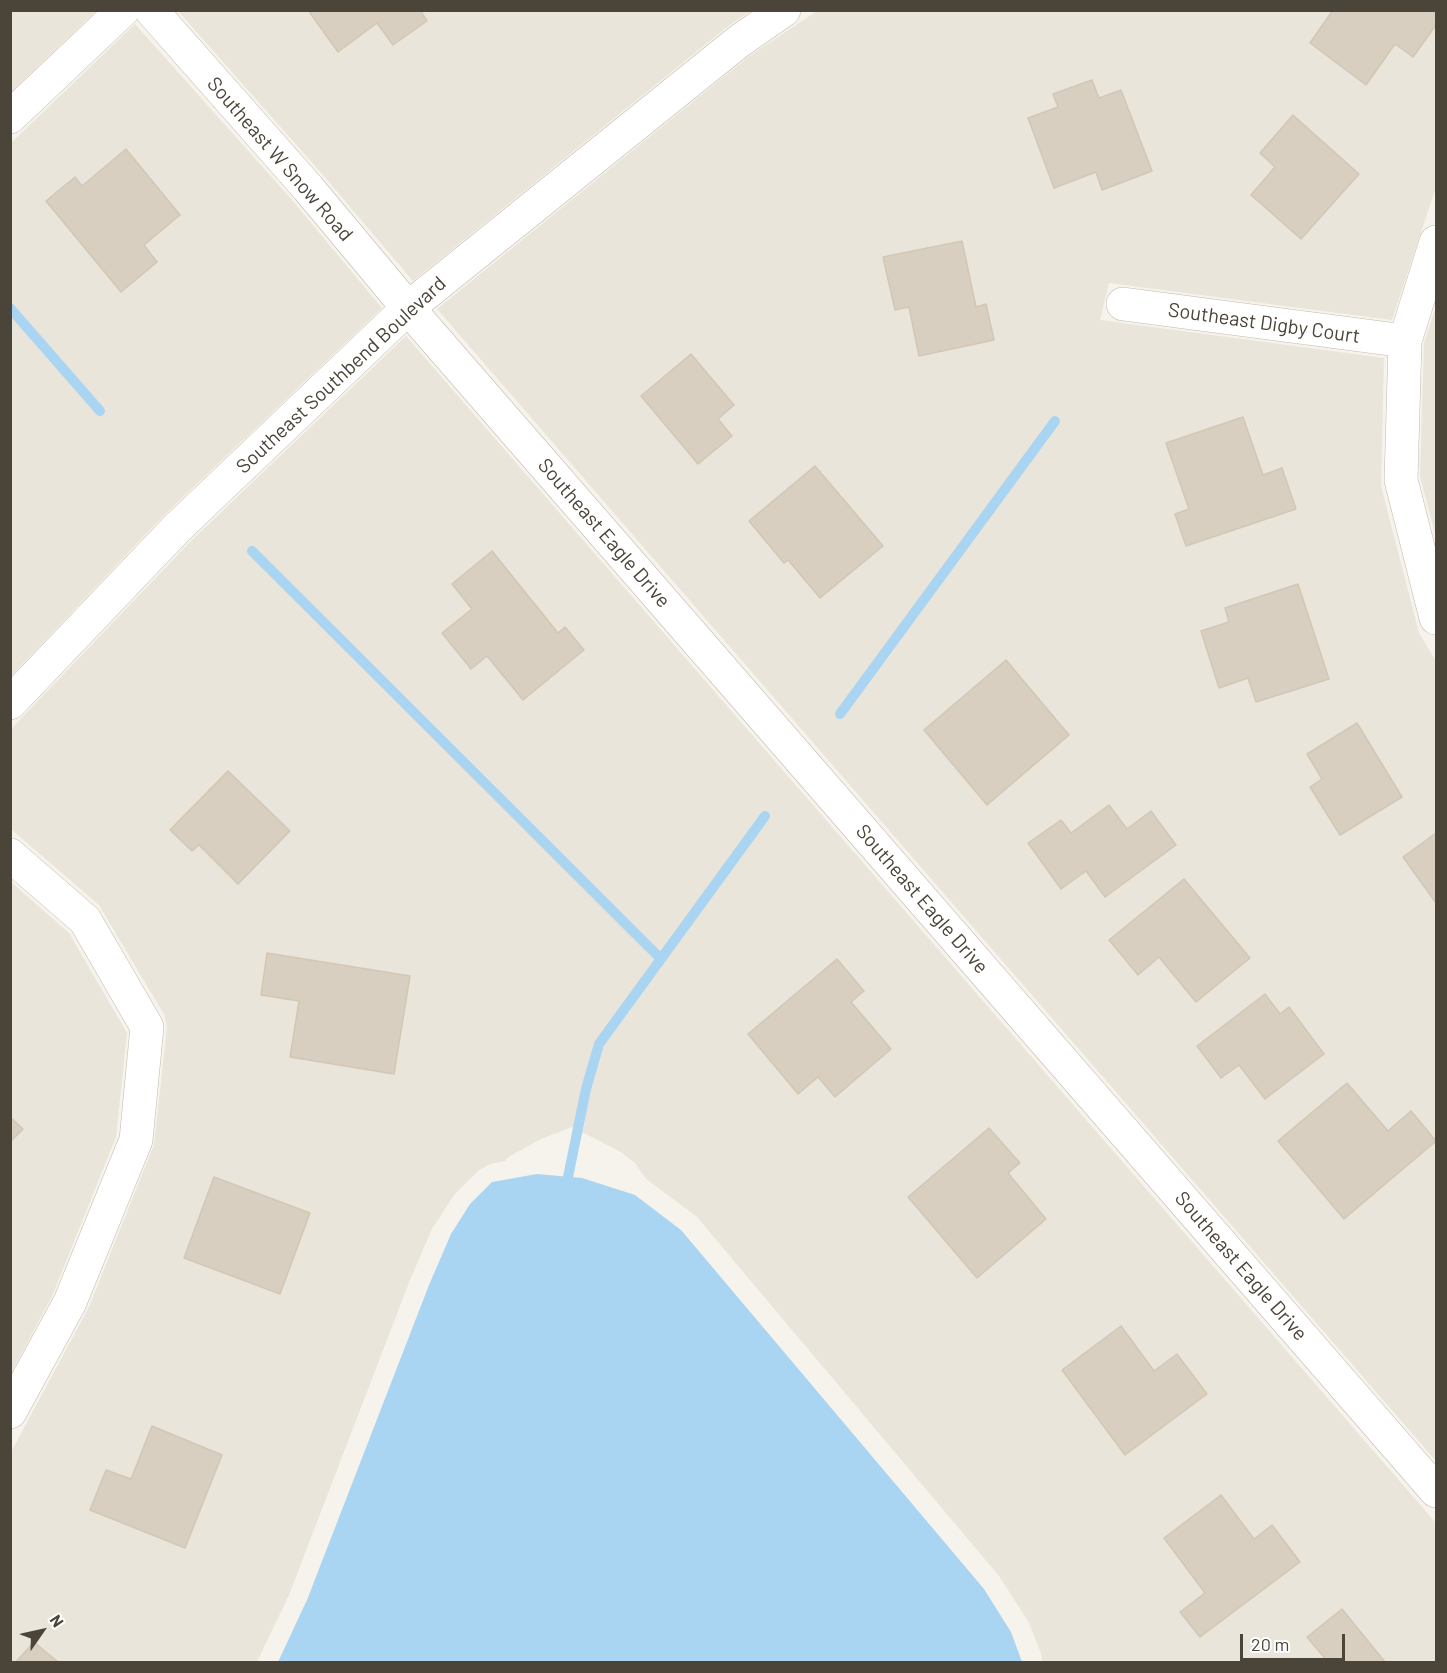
<!DOCTYPE html>
<style>
body{margin:0}
#map{position:relative;width:1447px;height:1673px;overflow:hidden;background:#f6f3ec;font-family:Barlow,sans-serif}
canvas{display:block}
.frame{position:absolute;inset:0;border:12px solid #4b4439;pointer-events:none}
.north{position:absolute;left:12px;top:1601px;width:60px;height:60px;-webkit-text-stroke:4px #fff;paint-order:stroke;rotate:56deg;font-size:16px;font-weight:700;line-height:24px;text-align:center;color:#4b4439}
.north::after{content:'';display:block;margin:auto;width:21px;height:27px;background:#4b4439;clip-path:polygon(50% 0,100% 100%,50% 72%,0 100%)}
.scale{position:absolute;left:1240px;top:1634px;width:105px;height:27px;box-sizing:border-box;border:3px solid #4b4439;border-top:0;padding-left:8px;font-size:18px;line-height:21px;white-space:nowrap;color:#4b4439;-webkit-text-stroke:4px #fff;paint-order:stroke}
</style>
<div id="map">
<canvas width="1447" height="1673"></canvas>
<div class="frame"></div>
<div class="north">N</div>
<div class="scale">20 m</div>
</div>
<script>
const context = document.querySelector('canvas').getContext('2d');
context.lineJoin = 'round';
function fillPath(path, color) {
  context.fillStyle = color;
  context.fill(path, 'evenodd');
}
function toPath(rows) {
  const path = new Path2D();
  for (const r of rows) {
    path.moveTo(r[0], r[1]);
    for (let i = 2; i < r.length; i += 2) path.lineTo(r[i], r[i + 1]);
  }
  return path;
}
function strokePath(path, color, width, dash) {
  context.strokeStyle = color;
  context.lineWidth = width;
  context.lineCap = dash ? 'butt' : 'round';
  context.setLineDash(dash || []);
  context.stroke(path);
}
function drawText(font, color, halo, rows, align = 'center') {
  context.font = font + ' Barlow,sans-serif';
  context.lineWidth = 5;
  context.setLineDash([]);
  context.textBaseline = 'middle';
  context.strokeStyle = halo;
  context.fillStyle = color;
  for (const [text, x, y, turn = 0] of rows) {
    context.save();
    context.translate(x, y);
    context.rotate((+turn || 0) * Math.PI / 180);
    context.textAlign = isNaN(turn) ? turn : align;
    if (halo) context.strokeText(text, 0, 0);
    context.fillText(text, 0, 0);
    context.restore();
  }
}
const residential = toPath([
 [11,10,96,10,96,11,11,92],
 [178,11,751,11,727,27,413,281,323,175],
 [817,11,1436,11,1436,187,1392,320,1109,283,1100,320,1384,358,1381,486,1419,633,1436,661,1436,1461,437,309,748,57],
 [135,24,292,200,382,308,163,516,11,676,11,143],
 [1436,306,1436,538,1420,476,1424,343],
 [406,336,1436,1523,1436,1662,1042,1662,1041,1653,1028,1621,999,1576,696,1216,646,1179,635,1163,621,1152,572,1127,541,1139,510,1156,505,1161,490,1164,479,1170,454,1195,432,1229,410,1280,289,1595,257,1662,11,1662,11,1452,89,1307,154,1145,167,1027,165,1016,99,905,11,829,11,729,191,541],
 [11,882,69,933,127,1033,116,1137,52,1296,11,1373]
]);
const water = toPath([
 [537,1174,582,1178,635,1195,681,1230,984,1589,1011,1632,1022,1662,278,1662,307,1600,429,1285,451,1234,470,1204,492,1182]
]);
const stream = toPath([
 [10,308,100,411],
 [252,551,660,958],
 [840,714,1055,421],
 [568,1177,586,1089,599,1044,765,816]
]);
const building = toPath([
 [308,10,420,10,427,21,393,45,377,23,338,52,308,10],
 [1333,10,1436,10,1436,25,1413,57,1395,44,1366,85,1310,43,1333,10],
 [1092,80,1099,98,1121,90,1152,171,1102,190,1096,172,1054,188,1028,118,1058,107,1053,94,1092,80],
 [1293,115,1359,174,1301,239,1251,195,1275,167,1260,153,1293,115],
 [126,149,180,215,144,245,157,262,121,292,46,201,75,177,82,186,126,149],
 [962,241,976,307,986,304,994,340,919,356,909,307,895,310,883,257,962,241],
 [691,354,734,405,718,419,732,436,698,464,641,396,691,354],
 [1243,417,1263,475,1282,468,1296,509,1186,546,1175,514,1189,509,1166,443,1243,417],
 [815,466,883,546,820,598,788,560,784,563,749,521,815,466],
 [492,551,558,633,565,627,584,650,523,700,487,656,471,669,442,633,472,609,452,584,492,551],
 [1298,584,1329,679,1256,702,1248,678,1219,688,1201,631,1229,622,1225,608,1298,584],
 [1006,660,1069,735,987,805,924,730,1006,660],
 [1357,723,1402,797,1340,835,1310,787,1322,779,1307,754,1357,723],
 [228,771,290,831,238,884,199,845,192,851,170,830,228,771],
 [1109,805,1127,829,1151,811,1176,845,1105,897,1086,871,1061,889,1028,843,1061,820,1071,833,1109,805],
 [1436,833,1436,903,1403,857,1436,833],
 [1184,879,1250,958,1196,1002,1159,957,1138,975,1109,940,1184,879],
 [267,953,410,976,394,1074,290,1057,299,1001,261,995,267,953],
 [837,959,864,991,851,1002,891,1049,835,1097,818,1077,798,1094,748,1034,837,959],
 [1265,994,1280,1014,1289,1007,1324,1054,1265,1099,1239,1065,1221,1078,1197,1046,1265,994],
 [1347,1083,1388,1131,1411,1111,1436,1141,1344,1219,1278,1141,1347,1083],
 [10,1117,23,1129,10,1142,10,1117],
 [989,1128,1020,1163,1008,1173,1046,1219,977,1278,908,1197,989,1128],
 [214,1177,310,1213,280,1294,184,1258,214,1177],
 [1121,1326,1154,1371,1177,1354,1207,1394,1125,1455,1062,1370,1121,1326],
 [152,1426,222,1455,185,1548,90,1510,106,1470,131,1479,152,1426],
 [1221,1495,1254,1539,1272,1525,1300,1562,1200,1637,1180,1612,1205,1593,1164,1538,1221,1495],
 [1342,1609,1385,1662,1328,1662,1307,1637,1342,1609],
 [34,1642,58,1662,16,1662,34,1642]
]);
const minor = toPath([
 [151,10,308,188,408,308,1436,1491],
 [10,117,123,10],
 [1436,242,1405,341,1401,480,1436,618],
 [1123,304,1405,341],
 [10,703,177,528,408,308,738,42,784,10],
 [10,855,85,920,147,1027,136,1140,70,1302,10,1412]
]);
const streetNames = [
 ["Southeast W Snow Road",280,159,49],
 ["Southeast Digby Court",1264,323,8],
 ["Southeast Southbend Boulevard",341,375,-43],
 ["Southeast Eagle Drive",604,533,49],
 ["Southeast Eagle Drive",922,899,49],
 ["Southeast Eagle Drive",1241,1266,49]
];
fillPath(residential, '#eae5da');
fillPath(water, '#a9d4f2');
strokePath(stream, '#a9d4f2', 10);
fillPath(building, '#d8cfc1');
strokePath(building, '#d3c7b4', 1.5);
strokePath(minor, '#c2bbae', 34);
strokePath(minor, '#fff', 33);
drawText('20px', '#4b4439', '#fff', streetNames);
</script>
